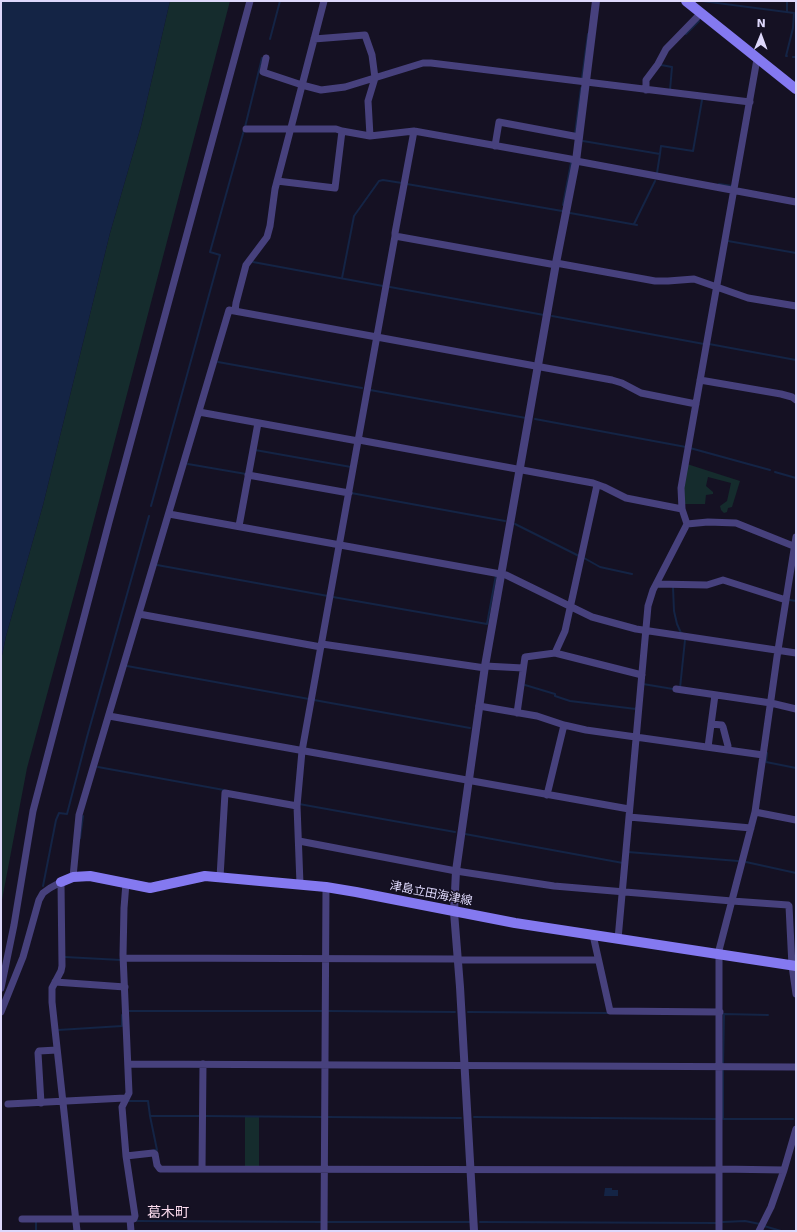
<!DOCTYPE html>
<meta charset="utf-8">
<style>
body{margin:0}
#map{position:relative;width:797px;height:1232px;overflow:hidden;background:#151123;font-family:"DejaVu Sans",sans-serif}
canvas{display:block}
.frame{position:absolute;inset:0;border:2px solid #ded8fb;pointer-events:none}
.north{position:absolute;left:741px;top:16px;width:40px;height:40px;-webkit-text-stroke:3px #151123;paint-order:stroke;rotate:1deg;font-size:11px;font-weight:700;line-height:16px;text-align:center;color:#ded8fb}
.north::after{content:'';display:block;margin:auto;width:14px;height:18px;background:#ded8fb;clip-path:polygon(50% 0,100% 100%,50% 72%,0 100%)}
</style>
<div id="map">
<canvas width="797" height="1232"></canvas>
<div class="frame"></div>
<div class="north">N</div>
</div>
<script>
const context = document.querySelector('canvas').getContext('2d');
context.lineJoin = 'round';
function fillPath(path, color) {
  context.fillStyle = color;
  context.fill(path, 'evenodd');
}
function toPath(rows) {
  const path = new Path2D();
  for (const r of rows) {
    path.moveTo(r[0], r[1]);
    for (let i = 2; i < r.length; i += 2) path.lineTo(r[i], r[i + 1]);
  }
  return path;
}
function strokePath(path, color, width, dash) {
  context.strokeStyle = color;
  context.lineWidth = width;
  context.lineCap = dash ? 'butt' : 'round';
  context.setLineDash(dash || []);
  context.stroke(path);
}
function drawText(font, color, halo, rows, align = 'center') {
  context.font = font + ' "DejaVu Sans","Noto Sans JP",sans-serif';
  context.lineWidth = 3;
  context.setLineDash([]);
  context.textBaseline = 'middle';
  context.strokeStyle = halo;
  context.fillStyle = color;
  for (const [text, x, y, turn = 0] of rows) {
    context.save();
    context.translate(x, y);
    context.rotate((+turn || 0) * Math.PI / 180);
    context.textAlign = isNaN(turn) ? turn : align;
    if (halo) context.strokeText(text, 0, 0);
    context.fillText(text, 0, 0);
    context.restore();
  }
}
const green = toPath([
 [170,1,230,1,83,562,27,768,1,905,1,660,6,636,43,505,110,233,141,126],
 [687,464,740,481,732,507,728,508,727,512,724,513,721,510,720,506,727,501,731,483,708,477,706,486,713,492,713,494,706,495,705,504,683,504,682,488],
 [245,1117,259,1117,259,1167,245,1167]
]);
const water = toPath([
 [1,1,170,1,141,126,110,233,43,505,6,636,1,660],
 [605,1188,612,1188,612,1190,618,1190,618,1196,604,1196]
]);
const stream = toPath([
 [702,1,794,13,793,28,786,56,787,56],
 [787,1,787,12],
 [686,34,699,21],
 [270,39,280,1],
 [793,57,796,57],
 [661,63,661,65,672,67,670,90],
 [582,78,588,34],
 [247,127,245,127,262,58],
 [575,134,581,88],
 [583,141,660,154,661,146,693,151,702,100],
 [657,173,660,154],
 [407,184,562,211],
 [719,184,732,186],
 [563,205,571,163],
 [570,213,637,225],
 [634,224,655,181],
 [728,241,796,253],
 [253,262,383,286],
 [342,278,354,216,379,181,383,180,402,183],
 [390,287,544,315],
 [552,316,704,344],
 [709,344,796,360],
 [218,362,362,388],
 [370,390,526,418],
 [535,419,686,447],
 [690,448,770,470],
 [255,450,351,467],
 [188,464,246,474],
 [775,472,796,478],
 [351,493,505,521],
 [151,506,220,255,210,252,244,130],
 [515,524,579,556],
 [584,558,600,567,632,574],
 [157,565,328,596],
 [673,587,674,611,677,624,681,633,682,633],
 [333,597,487,624,496,575],
 [790,600,796,601],
 [127,666,309,699],
 [643,684,673,689],
 [525,685,555,694,555,696,570,701,636,709,636,708],
 [680,688,685,640],
 [314,700,470,728],
 [767,753,766,762,796,768],
 [98,767,224,790],
 [299,804,455,832],
 [465,834,623,863],
 [80,838,83,816],
 [628,852,738,861],
 [746,862,796,873],
 [43,886,56,820,59,813,67,814,87,737,149,516],
 [65,957,121,960],
 [129,1011,323,1011],
 [328,1011,455,1012],
 [468,1012,608,1013],
 [723,1014,724,1014,723,1064],
 [724,1014,768,1015],
 [58,1030,122,1026,122,1015],
 [723,1069,723,1119,793,1119],
 [128,1101,148,1101,150,1116,201,1116],
 [150,1116,157,1150,154,1150],
 [204,1116,323,1117],
 [327,1117,461,1118],
 [474,1117,716,1119],
 [137,1221,322,1222],
 [327,1222,470,1222],
 [480,1222,716,1223],
 [723,1222,745,1221,760,1224],
 [764,1226,781,1231],
 [36,1231,36,1222]
]);
const minor = toPath([
 [314,39,365,35,372,55,375,78,368,101,370,136],
 [266,58,263,72,302,85,321,90,345,87,423,63,431,63,750,102],
 [646,90,646,80,658,64,666,49,701,13],
 [246,129,336,129,342,131],
 [495,146,499,122,579,137],
 [576,161,796,202],
 [277,181,335,188,342,131,370,136,414,131,576,160],
 [395,236,395,233,414,131],
 [556,263,655,281,668,281,694,279,748,298,796,306],
 [235,311,236,303,246,265,267,237,270,226,275,189,324,1],
 [700,380,781,394,792,397,796,400],
 [199,412,358,441],
 [359,440,593,483,604,487,626,498,682,509],
 [248,475,349,493],
 [169,514,506,575,592,617,636,629,796,653],
 [687,524,708,522,736,523,796,547],
 [239,526,258,423],
 [657,584,707,585,723,580,786,600],
 [139,614,321,647],
 [322,644,485,668],
 [555,653,642,675],
 [485,666,523,668],
 [676,689,771,703,796,709],
 [479,706,537,716,564,725,586,730,763,755],
 [517,713,525,657,555,653,565,631,597,485],
 [109,716,629,809],
 [711,724,722,725,723,727,728,746,727,750],
 [708,747,715,695],
 [547,795,564,725],
 [755,812,796,820],
 [629,817,751,828],
 [299,841,456,871,554,886,732,901,788,905,789,906,792,966,796,994],
 [73,877,79,815,229,310,612,380,622,383,641,393,696,404],
 [220,877,225,793,297,806],
 [300,884,297,806,302,751,395,236,556,265],
 [593,935,610,1011,720,1012],
 [618,939,648,606,653,590,687,524,682,509,681,488,757,59],
 [718,954,755,812,778,650,796,537],
 [124,958,457,959],
 [457,960,598,960],
 [55,982,125,987],
 [1,988,14,925,33,811,109,522,250,1],
 [1,1012,23,957,39,900,43,893,50,888,61,882,62,966,61,971,52,988,52,1002,77,1231],
 [128,1064,796,1067],
 [41,1103,38,1053,39,1051,57,1050],
 [8,1104,125,1098],
 [126,1156,153,1153,155,1154,157,1165,160,1169,719,1170],
 [202,1169,203,1064],
 [719,1169,784,1170,796,1129],
 [22,1219,134,1219,135,1216,126,1156,122,1107,129,1093,123,955,124,908,126,883],
 [130,1219,131,1231],
 [324,1231,326,887],
 [719,1231,719,955],
 [759,1231,771,1207,784,1170]
]);
const tertiary = toPath([
 [474,1231,460,987,454,912,456,871,485,666,556,263,576,161,596,1]
]);
const secondary = toPath([
 [686,1,796,89],
 [61,882,73,877,90,876,150,888,205,876,326,887,356,892,515,923,796,966]
]);
const streetNames = [
 ["津島立田海津線",431,894,11]
];
const quarterNames = [
 ["葛木町",168,1213]
];
fillPath(green, '#152c2d');
fillPath(water, '#142445');
strokePath(stream, '#142445', 2);
strokePath(minor, '#47417d', 7);
strokePath(tertiary, '#47417d', 8);
strokePath(secondary, '#8479f0', 10);
drawText('12px', '#ded8fb', '#151123', streetNames);
drawText('14px', '#fbdaed', '#151123', quarterNames);
</script>
